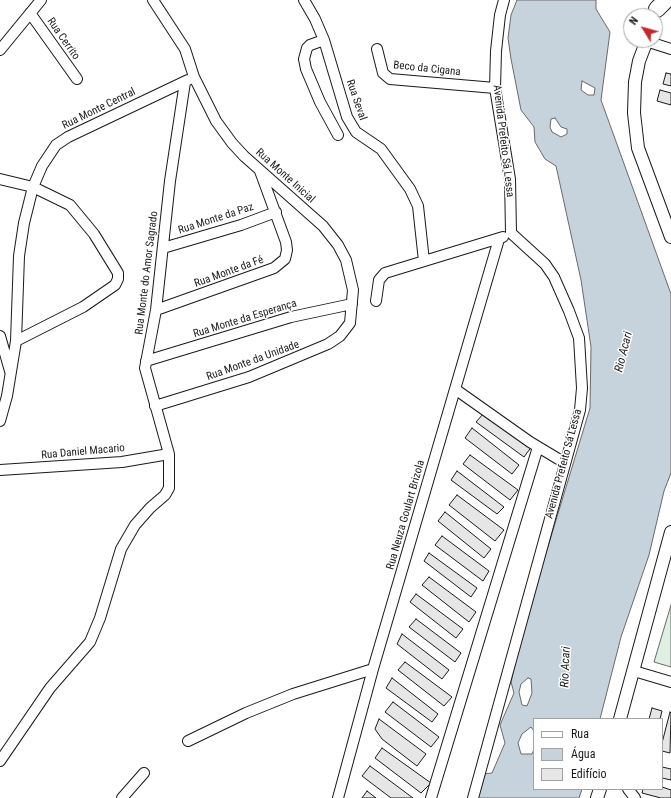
<!DOCTYPE html>
<html>
<head>
<meta charset="utf-8">
<style>
  body { margin:0 }
  #map { position:relative; width:671px; height:798px; overflow:hidden; background:#fff; font-family:"Roboto Condensed",sans-serif }
  canvas { display:block }
  .legend { position:absolute; left:533px; top:718px; width:130px; height:72px; box-sizing:border-box; background:#fff; border:1px solid #a3a3a3; margin:0; padding:5px 7px; list-style:none; font-size:12px; color:#1a1a1a }
  .legend li { display:flex; align-items:center; gap:8px; height:20px }
  .legend b { width:20px; border:1px solid #a3a3a3 }
  .north { position:absolute; left:623px; top:8px; width:40px; height:40px; box-sizing:border-box; background:#fff; border:1px solid #a3a3a3; border-radius:50%; rotate:307deg; font-size:11px; font-weight:700; line-height:16px; text-align:center; color:#1a1a1a }
  .north::after { content:''; display:block; margin:auto; width:14px; height:18px; background:#c62828; clip-path:polygon(50% 0,100% 100%,50% 72%,0 100%) }
</style>
</head>
<body>
<div id="map">
<canvas width="671" height="798"></canvas>
<ul class="legend">
<li><b style="height:5px;background:#fff"></b>Rua</li>
<li><b style="height:11px;background:#c6d2dc"></b>Água</li>
<li><b style="height:11px;background:#e6e6e6"></b>Edifício</li>
</ul>
<div class="north">N</div>
</div>
<script>
const g = document.querySelector('canvas').getContext('2d');
g.lineJoin = 'round';
function paint(path, color) { g.fillStyle = color; g.fill(path, 'evenodd'); }
const toPath = rows => new Path2D(rows.map(r => 'M' + r).join(''));
function strokePath(path, color, width, dash) { g.strokeStyle = color; g.lineWidth = width; g.lineCap = dash ? 'butt' : 'round'; g.setLineDash(dash || []); g.stroke(path); }
function write(font, color, halo, rows, align = 'center') {
  g.font = font + ' "Roboto Condensed",sans-serif'; g.lineWidth = 3; g.setLineDash([]); g.textBaseline = 'middle'; g.strokeStyle = halo; g.fillStyle = color; for (const [text, x, y, turn = 0] of rows) {
    g.save(); g.translate(x, y); g.rotate((+turn || 0) * Math.PI / 180); g.textAlign = isNaN(turn) ? turn : align; if (halo) g.strokeText(text, 0, 0); g.fillText(text, 0, 0); g.restore();
  }
}
const green = toPath([
  [671,605,671,667,654,662,671,605]
]);
const water = toPath([
  [517,0,596,0,596,9,610,32,601,100,671,294,671,473,664,491,649,555,621,637,600,719,534,719,534,731,531,727,522,734,518,743,521,754,532,754,534,749,534,789,582,789,579,798,475,798,482,774,492,773,505,743,500,725,514,693,511,682,523,629,590,408,591,347,581,280,556,166,545,159,535,142,534,127,521,110,511,59,508,38,511,15,517,0],
  [582,81,595,88,594,95,588,95,581,90,582,81],
  [555,118,561,127,567,129,567,134,561,137,552,132,550,127,551,119,555,118],
  [528,678,531,679,532,693,527,706,522,705,519,692,521,684,528,678]
]);
const building = toPath([
  [666,73,671,74,671,86,663,84,666,73],
  [660,90,671,93,671,105,657,101,660,90],
  [484,413,532,446,524,457,476,422,484,413],
  [472,428,519,465,512,474,465,438,472,428],
  [470,455,518,490,510,500,463,464,470,455],
  [457,471,504,507,497,514,451,480,457,471],
  [457,495,504,530,495,541,449,505,457,495],
  [445,512,491,549,484,558,438,521,445,512],
  [442,536,489,571,483,581,435,545,442,536],
  [429,553,477,588,471,597,424,561,429,553],
  [429,577,476,612,469,622,422,585,429,577],
  [416,594,463,629,456,638,410,602,416,594],
  [416,619,461,653,455,662,409,627,416,619],
  [402,634,449,670,442,679,397,644,402,634],
  [405,662,452,697,444,706,398,670,405,662],
  [392,678,438,714,432,722,386,688,392,678],
  [393,702,439,737,431,747,385,712,393,702],
  [652,708,662,711,660,719,649,719,652,708],
  [670,712,671,713,670,753,662,751,662,743,670,712],
  [379,719,426,754,417,766,382,739,375,729,379,719],
  [382,748,431,783,421,793,375,758,382,748],
  [370,766,413,798,391,798,362,776,370,766],
  [662,767,671,769,671,780,662,778,662,767],
  [662,787,671,790,671,798,661,798,642,793,643,789,662,789,662,787],
  [367,791,376,798,362,798,367,791]
]);
const minor = toPath([
  [153,0,185,49,194,77,216,121,232,143,244,156,323,226,338,245,346,260,353,290,350,323,340,336,328,344,249,377,155,406],
  [304,0,315,19,324,40,347,117,356,132,381,149,410,189,418,206,424,261],
  [30,13,77,79],
  [324,40,310,45,307,48,304,59,306,69,320,102,338,135],
  [646,41,671,49],
  [377,49,383,73,390,79,495,88],
  [0,50,41,0],
  [0,179,33,187,70,205,94,234,118,273,118,279,115,285,83,307,16,341],
  [163,248,241,225,276,212],
  [376,301,379,280,385,273,503,237],
  [156,310,274,268,285,259,287,250,286,242,260,171],
  [0,336,10,371],
  [146,361,291,317,352,304],
  [455,389,530,442,565,463],
  [0,421,7,396,16,341,19,256,24,223,33,187,42,166,56,145,68,137,188,80],
  [0,470,122,462,169,454],
  [634,671,671,682],
  [188,741,246,713,293,694,373,669],
  [0,761,50,688,90,642,100,618,121,549,135,525,150,508,165,495,169,488,169,454,145,368,156,310,170,181,185,82],
  [628,789,635,798],
  [122,798,144,773],
  [338,798,373,669,499,239],
  [431,798,538,447],
  [473,798,580,410,582,388,579,338,569,311,554,277,545,264,511,233,510,179,495,88,496,51,500,15,504,0]
]);
const tertiary = toPath([
  [647,40,639,61,635,82,634,113,638,148,671,237],
  [620,719,671,532],
  [597,798,600,789]
]);
const primary = toPath([
  [657,9,666,0]
]);
const streetNames = [
  ["Rua Cerrito",63,39,55],
  ["Beco da Cigana",427,69,6],
  ["Rua Seval",356,100,71],
  ["Rua Monte Central",99,109,-26],
  ["Avenida Prefeito Sá Lessa",503,141,83],
  ["Rua Monte Inicial",285,176,42],
  ["Rua Monte da Paz",216,219,-18],
  ["Rua Monte da Fé",229,272,-20],
  ["Rua Monte do Amor Sagrado",147,273,-83],
  ["Rua Monte da Esperança",245,319,-17],
  ["Rua Monte da Unidade",253,361,-20],
  ["Rua Daniel Macario",83,452,-5],
  ["Avenida Prefeito Sá Lessa",564,464,-75],
  ["Rua Neuza Goulart Brizola",406,515,-74]
];
const waterNames = [
  ["Rio Acari",624,352,-76],
  ["Rio Acari",566,667,-88]
];
paint(green, '#e0efe3');
strokePath(green, '#6a6a6a', 1);
paint(water, '#c6d2dc');
strokePath(water, '#6a6a6a', 1);
paint(building, '#e6e6e6');
strokePath(building, '#1a1a1a', 1);
strokePath(minor, '#1a1a1a', 12);
strokePath(tertiary, '#1a1a1a', 14);
strokePath(primary, '#1a1a1a', 18);
strokePath(minor, '#fff', 10);
strokePath(tertiary, '#fff', 12);
strokePath(primary, '#fff', 16);
write('11px', '#1a1a1a', '#fff', streetNames);
write('italic 12px', '#1a1a1a', '#fff', waterNames);
</script>
</body>
</html>
